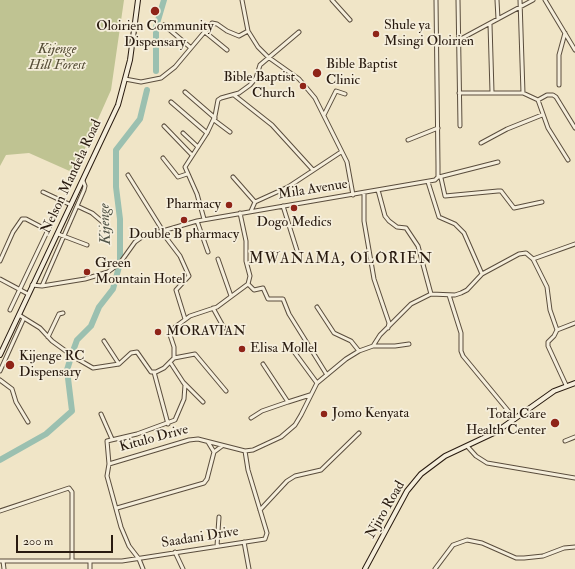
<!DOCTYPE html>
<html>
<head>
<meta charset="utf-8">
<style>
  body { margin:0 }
  #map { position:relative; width:575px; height:569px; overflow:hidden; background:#f0e5c7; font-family:"IM FELL Double Pica",serif }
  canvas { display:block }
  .scale { position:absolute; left:16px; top:535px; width:97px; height:18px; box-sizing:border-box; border:2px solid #281a0f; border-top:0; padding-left:5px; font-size:12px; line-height:14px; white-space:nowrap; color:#281a0f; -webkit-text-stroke:3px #f5eedb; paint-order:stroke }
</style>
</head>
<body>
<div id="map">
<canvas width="575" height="569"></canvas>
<div class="scale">200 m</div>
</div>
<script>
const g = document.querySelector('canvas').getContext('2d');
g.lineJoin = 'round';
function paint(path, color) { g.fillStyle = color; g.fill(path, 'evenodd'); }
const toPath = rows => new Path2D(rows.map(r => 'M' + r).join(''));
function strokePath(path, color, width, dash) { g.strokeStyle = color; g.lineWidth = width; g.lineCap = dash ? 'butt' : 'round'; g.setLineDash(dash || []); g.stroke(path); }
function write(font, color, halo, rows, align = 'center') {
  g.font = font + ' "IM FELL Double Pica",serif'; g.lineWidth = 3.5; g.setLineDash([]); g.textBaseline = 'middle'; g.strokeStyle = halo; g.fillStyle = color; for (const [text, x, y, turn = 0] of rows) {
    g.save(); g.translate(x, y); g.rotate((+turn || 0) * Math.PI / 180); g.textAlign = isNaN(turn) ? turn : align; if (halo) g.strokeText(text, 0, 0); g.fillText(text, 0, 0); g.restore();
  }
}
const green = toPath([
  [0,0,124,0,111,90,74,173,29,153,6,155,0,166]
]);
const river = toPath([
  [156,71,156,27,164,0],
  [73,351,77,340,91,326,99,307,113,289,120,263,120,219,116,187,116,150,140,119,147,90],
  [0,460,46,434,72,411,67,370,71,357]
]);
const street = toPath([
  [242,0,248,31,258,47,268,57,299,79,315,98,347,162,353,195],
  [332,0,350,20],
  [458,0,460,126],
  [497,0,498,19],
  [520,0,523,93],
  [545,0,575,50],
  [490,24,492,92],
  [164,25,191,48],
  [205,32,227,50],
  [457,41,533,0],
  [125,79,141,82,161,78,175,67,212,23,217,24,227,31,239,36,248,31],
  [559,85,559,55,565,33],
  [185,92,215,118],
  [459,93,523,93,538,100,547,95,553,95,556,97,575,128],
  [234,95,272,125,313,170],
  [538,100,548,128,568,160],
  [171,102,207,133],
  [324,115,336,91,345,94],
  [214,120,230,132],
  [164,126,192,155],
  [183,133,198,147],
  [408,140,438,128],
  [481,143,507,129,542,115],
  [163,158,178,177,187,174],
  [128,175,163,231],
  [233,177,255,202],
  [439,177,498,162],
  [441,178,445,196,498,191,501,191,514,208,542,202],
  [428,182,439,217,455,224,464,233,482,274],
  [378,190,385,216,389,221,397,227,406,228,418,246,431,294],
  [43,192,71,205],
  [364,193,364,221,374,279,389,323,388,328],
  [77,206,92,213,105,224],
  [283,206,299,257],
  [251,211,255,202,288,187,341,152],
  [204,219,197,194,185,167,207,133,215,116,218,100,221,98,239,93,250,85,256,78,260,65,299,32],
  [197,221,208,252],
  [161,231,180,256,189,276,176,290,185,319],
  [58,234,87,245],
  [218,259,231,296],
  [533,259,575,244],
  [0,261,13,232,22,219,26,219,47,230],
  [0,279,28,294],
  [248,284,254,290,263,288,268,299,283,299,289,314,327,375],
  [32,285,42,286,85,279,108,272,120,263,135,242,142,237,197,221,435,180,438,177,438,166,436,0],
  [42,286,84,190,85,186,83,181],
  [449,295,461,333,461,351,463,356,515,419],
  [317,307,334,333,351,341,359,351],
  [213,308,224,328],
  [10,310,56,213],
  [19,315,40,328,52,341,74,357,93,368,119,364,131,353,137,352,151,372,156,372,164,368,174,358,174,347,170,335,175,327,190,316,217,307,248,284,250,276,246,261,246,241,240,213],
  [557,330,575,323],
  [48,337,59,314,63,313],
  [104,341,119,364],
  [373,346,395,346,409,344],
  [292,349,317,383],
  [174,358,195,354,226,391],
  [263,364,288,402,310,395],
  [0,371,24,318],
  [154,372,168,424],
  [0,380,12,389,16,402,28,422],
  [183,382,203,402],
  [101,414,112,439],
  [251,418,262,411,288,402],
  [565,441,575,437],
  [467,446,476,456,487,463,575,478],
  [214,452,222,446],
  [109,464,107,441,137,434,175,420,184,399,185,385,170,362],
  [117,508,204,483,207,479,214,452,208,442],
  [260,510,287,481,295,476,321,470,359,433],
  [0,511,69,488,72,492,72,560],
  [244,542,249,569],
  [217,546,219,517],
  [175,552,183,569],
  [0,561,122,561,265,539,267,533,248,470,245,451],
  [3,561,4,569],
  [90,561,90,569],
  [143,569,139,559,129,546,121,527,107,476,109,464,189,440,198,439,245,451,253,450,281,437,295,425,301,415,317,383,346,359,359,351,373,346,380,335,411,304,431,294,455,295,461,293,467,290,482,274,519,254,526,253,533,259,547,287,550,310,557,330,554,336,548,342,548,346,566,385],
  [435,569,453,545,467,540,482,543,516,558,524,558,543,556,564,548,575,547]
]);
const secondary = toPath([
  [0,355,118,105,130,60,138,0],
  [365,569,407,491,421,474,445,456,496,432,554,391,575,383]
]);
const markers = [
  [155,11,5,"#8f2418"],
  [376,34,4,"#8f2418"],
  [317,73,5,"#8f2418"],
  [303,86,4,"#8f2418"],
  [229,205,4,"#8f2418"],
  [294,208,4,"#8f2418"],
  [184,220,4,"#8f2418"],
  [87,272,4,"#8f2418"],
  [158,332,4,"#8f2418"],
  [242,349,4,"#8f2418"],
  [10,365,5,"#8f2418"],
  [324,414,4,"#8f2418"],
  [555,423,5,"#8f2418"]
];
const poiNames = [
  ["Shule ya",384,26],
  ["Msingi Oloirien",384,42],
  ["Oloirien Community",155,27,"center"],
  ["Dispensary",155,43,"center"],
  ["Bible Baptist",326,65],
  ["Clinic",326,81],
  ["Bible Baptist",295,78,"right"],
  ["Church",295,94,"right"],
  ["Pharmacy",221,205,"right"],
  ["Dogo Medics",294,223,"center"],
  ["Double B pharmacy",184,235,"center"],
  ["Green",95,264],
  ["Mountain Hotel",95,280],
  ["MORAVIAN",166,332],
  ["Elisa Mollel",250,349],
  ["Kijenge RC",19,357],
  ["Dispensary",19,373],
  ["Jomo Kenyata",332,414],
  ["Total Care",546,415,"right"],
  ["Health Center",546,431,"right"]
];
const parkNames = [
  ["Kijenge",57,50],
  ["Hill Forest",57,66]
];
const streetNames = [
  ["Nelson Mandela Road",72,177,-65],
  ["Mila Avenue",313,190,-9],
  ["Kitulo Drive",154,439,-15],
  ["Njiro Road",386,510,-60],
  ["Saadani Drive",200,538,-9]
];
const waterNames = [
  ["Kijenge",106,224,-92]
];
const neighbourhoodNames = [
  ["MWANAMA, OLORIEN",341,260]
];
paint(green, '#bfc392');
strokePath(river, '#9bc0b0', 6);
strokePath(street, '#5a4d3d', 5);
strokePath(secondary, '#281a0f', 6);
strokePath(street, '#f5eedb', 3);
strokePath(secondary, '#f5eedb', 4);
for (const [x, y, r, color] of markers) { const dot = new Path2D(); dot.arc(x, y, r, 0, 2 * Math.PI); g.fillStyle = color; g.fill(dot); strokePath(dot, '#f5eedb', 1.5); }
write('14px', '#281a0f', '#f5eedb', poiNames, 'left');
write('italic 14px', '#554d36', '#f5eedb', parkNames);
write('14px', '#281a0f', '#f5eedb', streetNames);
write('italic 15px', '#505447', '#f5eedb', waterNames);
g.letterSpacing = '1px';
write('15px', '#281a0f', '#f5eedb', neighbourhoodNames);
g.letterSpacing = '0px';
</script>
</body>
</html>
